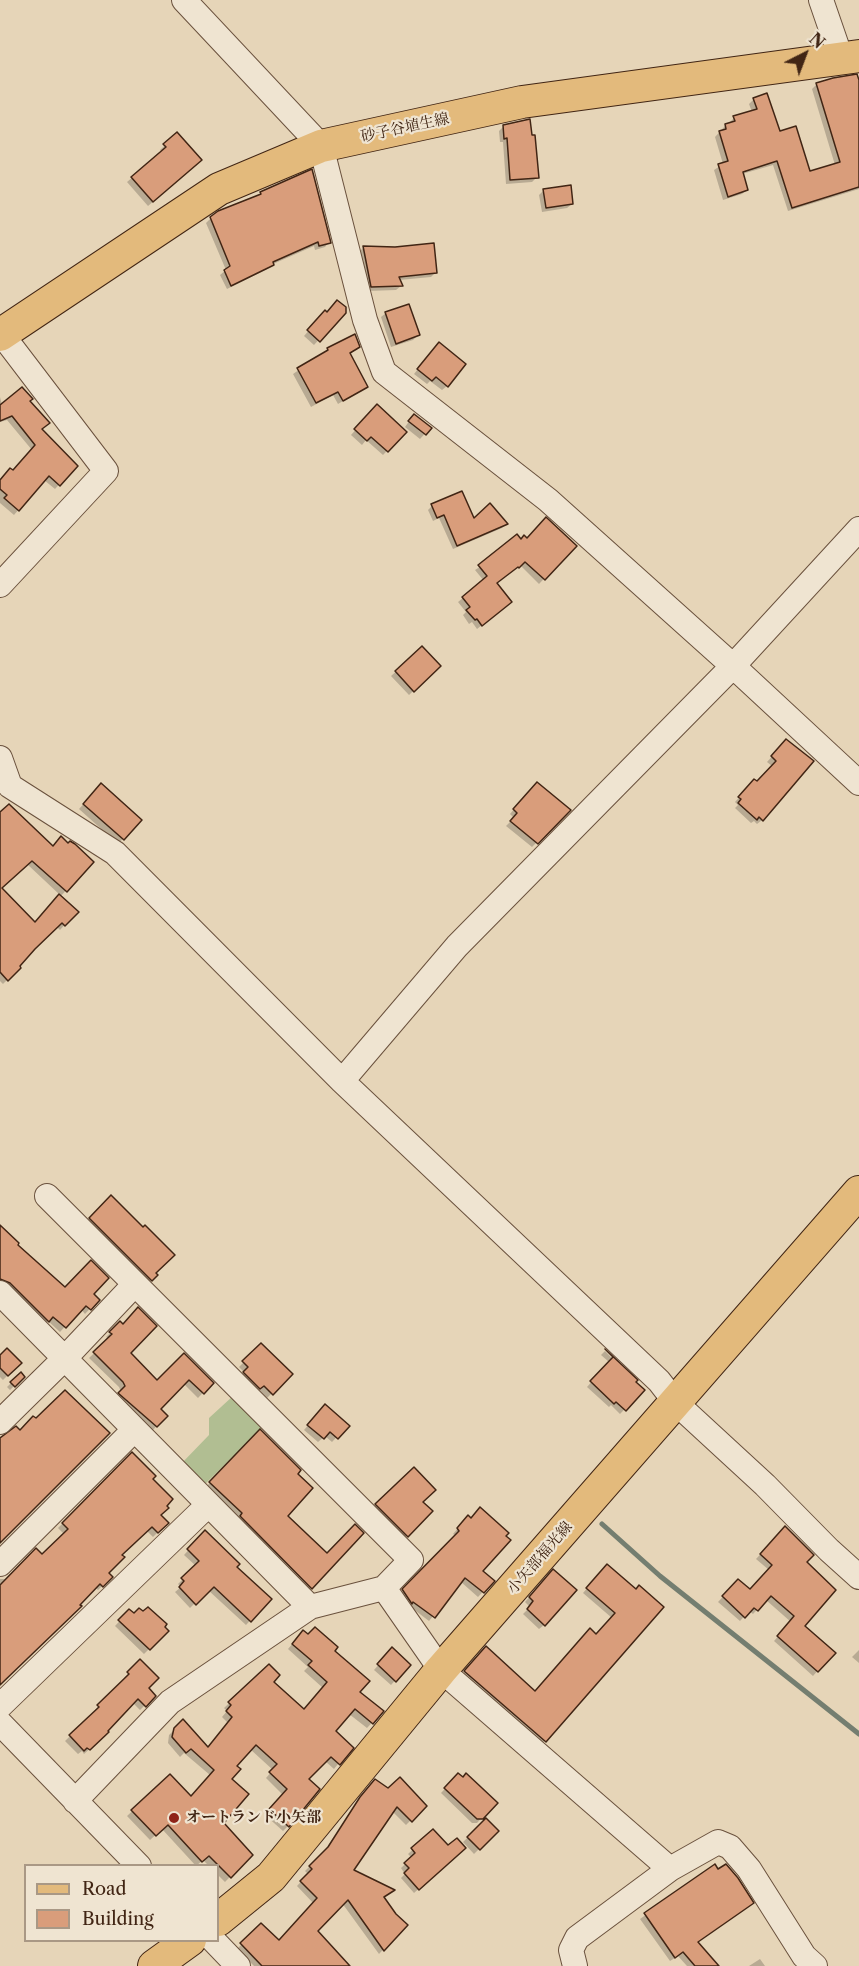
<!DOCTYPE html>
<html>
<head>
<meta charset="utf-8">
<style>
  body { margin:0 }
  #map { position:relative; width:859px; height:1966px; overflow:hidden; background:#e6d5b8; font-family:"Libre Caslon Text",serif }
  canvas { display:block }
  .legend { position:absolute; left:24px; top:1864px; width:195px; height:78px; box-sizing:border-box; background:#efe4d1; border:2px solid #a99885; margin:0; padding:8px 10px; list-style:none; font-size:18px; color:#412514 }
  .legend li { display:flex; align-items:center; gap:12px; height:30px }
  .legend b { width:30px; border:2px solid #a99885 }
  .north { position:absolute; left:775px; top:24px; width:60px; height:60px; -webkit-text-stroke:4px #efe4d1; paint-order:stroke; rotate:42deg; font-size:16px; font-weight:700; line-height:24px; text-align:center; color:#412514 }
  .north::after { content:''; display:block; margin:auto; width:21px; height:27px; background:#412514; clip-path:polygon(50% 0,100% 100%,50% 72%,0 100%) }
</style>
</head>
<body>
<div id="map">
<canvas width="859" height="1966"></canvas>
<ul class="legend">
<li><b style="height:8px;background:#e3ba7c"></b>Road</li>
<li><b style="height:16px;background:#d99d7b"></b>Building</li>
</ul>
<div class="north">N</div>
</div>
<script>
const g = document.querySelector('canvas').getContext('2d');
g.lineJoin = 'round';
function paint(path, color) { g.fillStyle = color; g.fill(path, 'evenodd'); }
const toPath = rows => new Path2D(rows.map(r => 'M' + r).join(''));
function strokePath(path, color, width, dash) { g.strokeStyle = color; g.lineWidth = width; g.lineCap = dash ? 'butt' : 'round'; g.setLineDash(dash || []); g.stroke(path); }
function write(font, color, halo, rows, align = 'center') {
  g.font = font + ' "Libre Caslon Text","Noto Serif JP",serif'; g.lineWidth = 4.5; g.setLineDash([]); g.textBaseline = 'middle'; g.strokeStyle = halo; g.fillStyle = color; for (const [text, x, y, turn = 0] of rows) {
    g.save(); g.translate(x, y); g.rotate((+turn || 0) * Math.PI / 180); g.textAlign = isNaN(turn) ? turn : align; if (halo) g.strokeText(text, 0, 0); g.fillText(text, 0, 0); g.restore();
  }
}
const green = toPath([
  [233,1396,263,1427,201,1488,180,1465,209,1435,209,1418]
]);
const shadow = toPath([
  [817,84,859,85,859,189,788,211,773,165,742,174,747,190,742,194,723,200,714,170,723,164,715,137,725,126,730,124,730,122,734,118,752,112,749,104,754,99,809,173,835,165,812,89],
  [504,126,537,177,532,182,506,184,503,142,500,142,499,131],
  [177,134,196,165,148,206,127,182,162,152,160,150],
  [311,171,329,242,325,247,315,250,314,246,273,264,267,269,227,289,220,275,226,270,206,223,211,218,256,197,261,193],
  [544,190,572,204,567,208,542,212,539,195],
  [363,248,395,248,435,273,431,277,399,280,401,286,396,290,367,291,359,252],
  [325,312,344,312,314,345,304,336],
  [386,313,418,335,413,340,391,347,381,317],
  [358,347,349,354,366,387,338,404,333,395,311,407,293,374,328,350],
  [434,349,447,386,442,390,430,381,427,384,414,374],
  [0,397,2,405,28,401,41,430,76,466,55,489,44,480,14,515,0,503,0,481,13,472,32,450,7,420,0,422],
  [377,406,405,432,383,455,366,440,362,445,351,435],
  [410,420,430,428,420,439,405,427],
  [432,506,474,520,506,524,502,528,453,549,439,518,433,521,428,510],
  [527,540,575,546,539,584,520,565,496,584,506,606,477,629,472,622,469,624,463,615,466,612,458,602,484,581,475,570,521,541],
  [422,648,439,666,409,695,391,676],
  [786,741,762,820,757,824,754,821,751,823,735,808,738,805,735,802,754,781,757,783,772,766,767,762],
  [101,785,140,820,118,844,79,809],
  [532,788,569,810,532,847,506,826,514,818,510,814],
  [0,814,52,847,92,862,60,897,76,912,60,930,56,926,17,966,19,968,3,984,0,981],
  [27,864,60,895,35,924,0,888],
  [111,1197,156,1275,147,1284,85,1223],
  [0,1237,16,1245,65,1289,92,1294,98,1300,85,1314,81,1309,60,1332,48,1321,43,1325,0,1284],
  [120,1323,129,1353,157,1382,184,1355,212,1383,198,1398,184,1384,159,1409,166,1416,152,1431,115,1398,121,1392,119,1387,89,1358,109,1339,106,1337],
  [261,1345,291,1374,267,1398,258,1389,255,1393,239,1377,244,1372,239,1367],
  [605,1351,643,1390,620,1414,611,1405,609,1407,587,1387,609,1362,601,1355],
  [0,1357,20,1363,3,1380,0,1377],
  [20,1374,23,1377,10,1390,7,1387],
  [325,1406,347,1426,332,1442,325,1436,318,1442,304,1430],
  [260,1431,296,1474,286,1516,327,1555,362,1533,307,1592,206,1487],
  [132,1454,151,1479,159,1515,167,1523,153,1537,146,1530,120,1555,107,1573,111,1577,98,1590,95,1587,0,1683,0,1579,5,1579,36,1550,42,1557,64,1534,58,1528],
  [414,1469,421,1502,430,1511,402,1540,371,1509],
  [464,1521,481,1571,493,1581,478,1597,461,1582,429,1621,408,1605,399,1595,456,1536,453,1534],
  [785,1528,803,1626,833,1653,813,1676,774,1641,791,1622,766,1600,753,1614,749,1611,740,1621,718,1602,738,1581,749,1591,769,1570,756,1559],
  [205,1532,235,1567,270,1599,246,1625,208,1590,190,1608,175,1592,181,1587,178,1584,196,1566,184,1555],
  [603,1570,662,1607,540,1746,461,1676,482,1652,531,1697,596,1636,612,1618,583,1593],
  [549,1575,544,1625,539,1629,523,1614,530,1607,525,1602],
  [129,1611,167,1631,144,1654,115,1626],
  [298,1637,333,1651,358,1693,382,1712,367,1728,349,1714,333,1732,351,1748,334,1769,325,1761,307,1779,288,1826,283,1831,265,1815,283,1795,266,1778,273,1770,250,1749,235,1766,230,1780,222,1823,251,1855,225,1882,218,1875,218,1866,209,1866,203,1860,196,1866,162,1829,150,1840,127,1816,170,1776,190,1798,210,1775,184,1753,180,1757,168,1743,169,1735,183,1721,207,1748,228,1723,222,1717,227,1711,224,1708,269,1666,272,1682,304,1710,323,1688,304,1671,308,1667,288,1649],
  [859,1650,859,1663,852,1657],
  [388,1654,409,1665,391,1685,374,1670],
  [140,1661,147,1688,154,1696,140,1710,133,1703,103,1737,84,1754,82,1751,78,1754,65,1741,95,1712,94,1711,125,1679,124,1678],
  [458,1775,495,1803,477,1823,472,1823,441,1793],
  [371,1785,388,1790,425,1806,406,1825,392,1811,352,1870,383,1897,395,1915,406,1925,379,1954,342,1903,316,1931,346,1966,254,1966,237,1949,261,1925,279,1942,314,1904,297,1886,308,1874,305,1871,323,1853,356,1804],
  [486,1820,497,1831,474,1854,463,1842],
  [433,1831,448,1847,459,1852,414,1893,401,1878,405,1874,401,1868,412,1858,408,1854],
  [714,1866,697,1942,717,1966,687,1966,678,1956,670,1961,640,1919],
  [760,1959,765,1966,749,1966]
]);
const stream = toPath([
  [602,1524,660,1576,859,1734]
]);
const building = toPath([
  [857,74,859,80,859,187,792,208,777,161,743,172,748,190,728,197,718,164,728,161,719,131,726,129,725,124,735,121,733,116,757,109,753,98,767,93,780,131,796,126,810,171,840,162,816,83,833,78,857,74],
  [530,119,532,135,535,135,539,178,510,180,507,138,504,139,503,125,530,119],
  [177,132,202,160,153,202,131,177,166,147,163,144,177,132],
  [312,169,331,243,319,246,318,242,273,262,274,265,231,286,224,270,230,266,210,217,218,211,261,194,260,192,312,169],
  [571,185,573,204,546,208,543,189,571,185],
  [434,243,437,273,399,277,403,286,371,287,363,246,395,247,434,243],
  [337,300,346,307,346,313,320,342,307,330,325,310,327,312,337,300],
  [409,304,420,335,396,344,385,312,409,304],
  [355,334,360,347,350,353,368,387,343,401,338,392,316,403,297,368,328,350,327,348,355,334],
  [439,342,466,364,448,387,436,377,432,381,417,369,439,342],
  [22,387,33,399,30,401,50,423,42,429,78,466,60,486,49,476,19,511,4,498,7,495,0,489,0,480,10,468,13,470,35,445,12,416,0,421,0,405,22,387],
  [377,404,407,432,388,452,371,437,367,441,354,429,377,404],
  [414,414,432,428,426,435,408,421,414,414],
  [462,491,474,518,490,503,508,524,457,546,444,515,437,518,431,504,462,491],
  [546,517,577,546,545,580,525,562,519,568,518,567,497,583,512,602,482,626,477,619,475,620,466,610,470,607,462,597,487,576,478,565,517,534,521,539,524,535,527,538,546,517],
  [422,646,441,666,414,692,395,671,422,646],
  [786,739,814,761,763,821,759,817,757,820,738,803,741,799,738,797,754,779,757,781,776,761,771,756,786,739],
  [537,782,571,810,538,844,510,821,517,813,513,809,537,782],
  [101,783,142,820,124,840,83,804,101,783],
  [9,804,53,846,61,836,68,843,70,841,75,844,94,862,67,892,32,861,2,888,35,922,59,894,79,912,65,926,62,923,35,949,20,966,21,968,8,981,0,972,0,812,9,804],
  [111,1195,143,1227,145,1225,175,1255,156,1273,158,1275,152,1281,89,1218,111,1195],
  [0,1225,19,1243,18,1245,65,1287,91,1260,109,1278,94,1294,100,1300,91,1310,86,1306,66,1328,53,1317,49,1322,10,1283,0,1279,0,1225],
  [138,1307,157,1326,131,1353,157,1380,184,1353,214,1383,204,1394,189,1380,161,1409,168,1416,157,1427,118,1393,125,1386,123,1382,93,1352,112,1334,109,1332,120,1321,123,1324,138,1307],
  [261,1343,293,1374,273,1395,264,1386,260,1389,243,1372,248,1367,242,1361,261,1343],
  [7,1348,22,1363,8,1376,0,1368,0,1355,7,1348],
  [605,1349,638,1380,636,1382,645,1390,626,1411,616,1402,614,1404,590,1381,613,1357,605,1349],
  [21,1372,25,1377,15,1387,10,1382,21,1372],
  [65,1390,110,1433,0,1543,0,1438,16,1426,20,1430,33,1416,36,1418,65,1390],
  [325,1404,350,1426,338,1439,330,1432,324,1439,307,1425,325,1404],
  [260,1429,301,1470,298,1474,313,1488,288,1516,327,1553,355,1524,364,1533,312,1589,240,1516,242,1513,209,1482,260,1429],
  [132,1452,156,1476,153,1479,173,1499,167,1506,169,1508,161,1515,169,1523,158,1533,152,1527,122,1555,125,1557,109,1573,113,1577,103,1587,100,1584,80,1605,82,1606,0,1685,0,1585,36,1548,42,1554,68,1529,62,1523,132,1452],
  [414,1467,436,1490,423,1502,433,1511,408,1537,375,1504,414,1467],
  [480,1507,509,1533,506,1536,511,1540,483,1571,495,1581,484,1593,465,1578,435,1618,413,1602,412,1604,402,1589,459,1531,457,1528,468,1515,471,1518,480,1507],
  [785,1526,814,1555,807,1562,836,1590,805,1626,836,1653,818,1672,777,1636,794,1616,771,1596,758,1611,754,1608,745,1618,722,1596,738,1579,750,1589,772,1565,760,1554,785,1526],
  [205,1530,240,1564,237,1567,272,1599,251,1622,214,1587,196,1605,179,1587,184,1581,181,1578,199,1561,187,1549,205,1530],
  [607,1564,636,1589,639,1585,664,1607,546,1742,464,1671,486,1646,535,1691,590,1628,596,1634,615,1613,586,1588,607,1564],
  [553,1569,577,1590,545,1626,527,1609,533,1601,529,1597,553,1569],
  [148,1607,167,1624,165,1627,169,1631,150,1650,118,1620,129,1609,134,1613,139,1608,143,1611,148,1607],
  [315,1627,338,1647,335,1651,370,1681,360,1692,384,1711,373,1724,355,1709,336,1731,354,1748,340,1765,331,1757,309,1779,320,1789,289,1827,269,1809,287,1789,269,1772,277,1764,256,1745,237,1766,241,1769,232,1779,249,1794,224,1823,253,1855,231,1878,209,1856,202,1862,168,1825,156,1836,131,1810,170,1774,191,1796,214,1770,191,1749,186,1753,172,1737,174,1728,183,1719,208,1747,232,1717,226,1711,231,1705,228,1702,269,1664,280,1675,274,1682,304,1709,327,1682,308,1665,312,1661,292,1644,303,1630,308,1634,315,1627],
  [392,1647,411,1665,396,1682,377,1664,392,1647],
  [140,1659,159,1678,149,1688,156,1696,146,1707,138,1699,108,1731,109,1732,90,1750,87,1748,84,1751,69,1735,99,1707,97,1705,129,1674,127,1672,140,1659],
  [458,1773,463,1777,466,1773,498,1803,483,1819,477,1819,444,1788,458,1773],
  [400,1777,427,1806,412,1822,397,1807,354,1870,395,1890,384,1897,396,1914,408,1925,384,1951,348,1900,318,1931,350,1966,262,1966,240,1943,261,1923,279,1940,317,1898,300,1881,312,1869,309,1866,328,1847,360,1797,375,1779,388,1788,400,1777],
  [486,1818,499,1831,480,1850,467,1837,486,1818],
  [433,1829,448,1845,457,1838,466,1848,419,1890,404,1873,409,1868,404,1863,415,1853,411,1848,433,1829],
  [715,1864,718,1869,726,1864,738,1878,754,1903,698,1942,719,1966,695,1966,683,1952,675,1958,644,1913,715,1864]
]);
const minor = toPath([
  [184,0,321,146,365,320,384,372,548,500,733,666,859,783],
  [821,0,841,58],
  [0,332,106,471,0,585],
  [0,758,10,786,115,853,342,1081,659,1381,676,1403,765,1485,829,1550,859,1577],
  [342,1081,457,946,733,666,859,529],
  [47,1196,135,1284],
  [0,1293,310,1607],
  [0,1422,65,1358,135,1284,411,1560,384,1588,310,1607,170,1702,75,1801],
  [0,1564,134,1430],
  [384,1588,441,1670,670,1869,577,1938,571,1950,575,1966],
  [0,1706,208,1505],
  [0,1723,139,1866],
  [670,1869,718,1842,730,1847,749,1869,804,1956,815,1966],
  [213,1940,238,1966]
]);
const major = toPath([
  [0,335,219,189,321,146,522,102,859,56],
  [218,1920,271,1877,441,1670,859,1192],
  [154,1966,190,1940]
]);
const markers = [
  [174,1818,6,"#8f2418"]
];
const streetNames = [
  ["砂子谷埴生線",405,128,-12],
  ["小矢部福光線",540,1558,-49]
];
const poiNames = [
  ["オートランド小矢部",186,1818]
];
paint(green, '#b1be92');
paint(shadow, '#0003');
strokePath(stream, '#747e70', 5);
paint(building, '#d99d7b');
strokePath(building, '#412514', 1.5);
strokePath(minor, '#6a513d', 26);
strokePath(major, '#412514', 34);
strokePath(minor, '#efe4d1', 24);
strokePath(major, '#e3ba7c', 32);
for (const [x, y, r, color] of markers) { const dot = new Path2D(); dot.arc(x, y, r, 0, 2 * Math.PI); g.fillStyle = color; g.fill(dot); strokePath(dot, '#efe4d1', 2); }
write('15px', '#412514', '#efe4d1', streetNames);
write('bold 15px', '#412514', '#efe4d1', poiNames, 'left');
</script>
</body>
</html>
